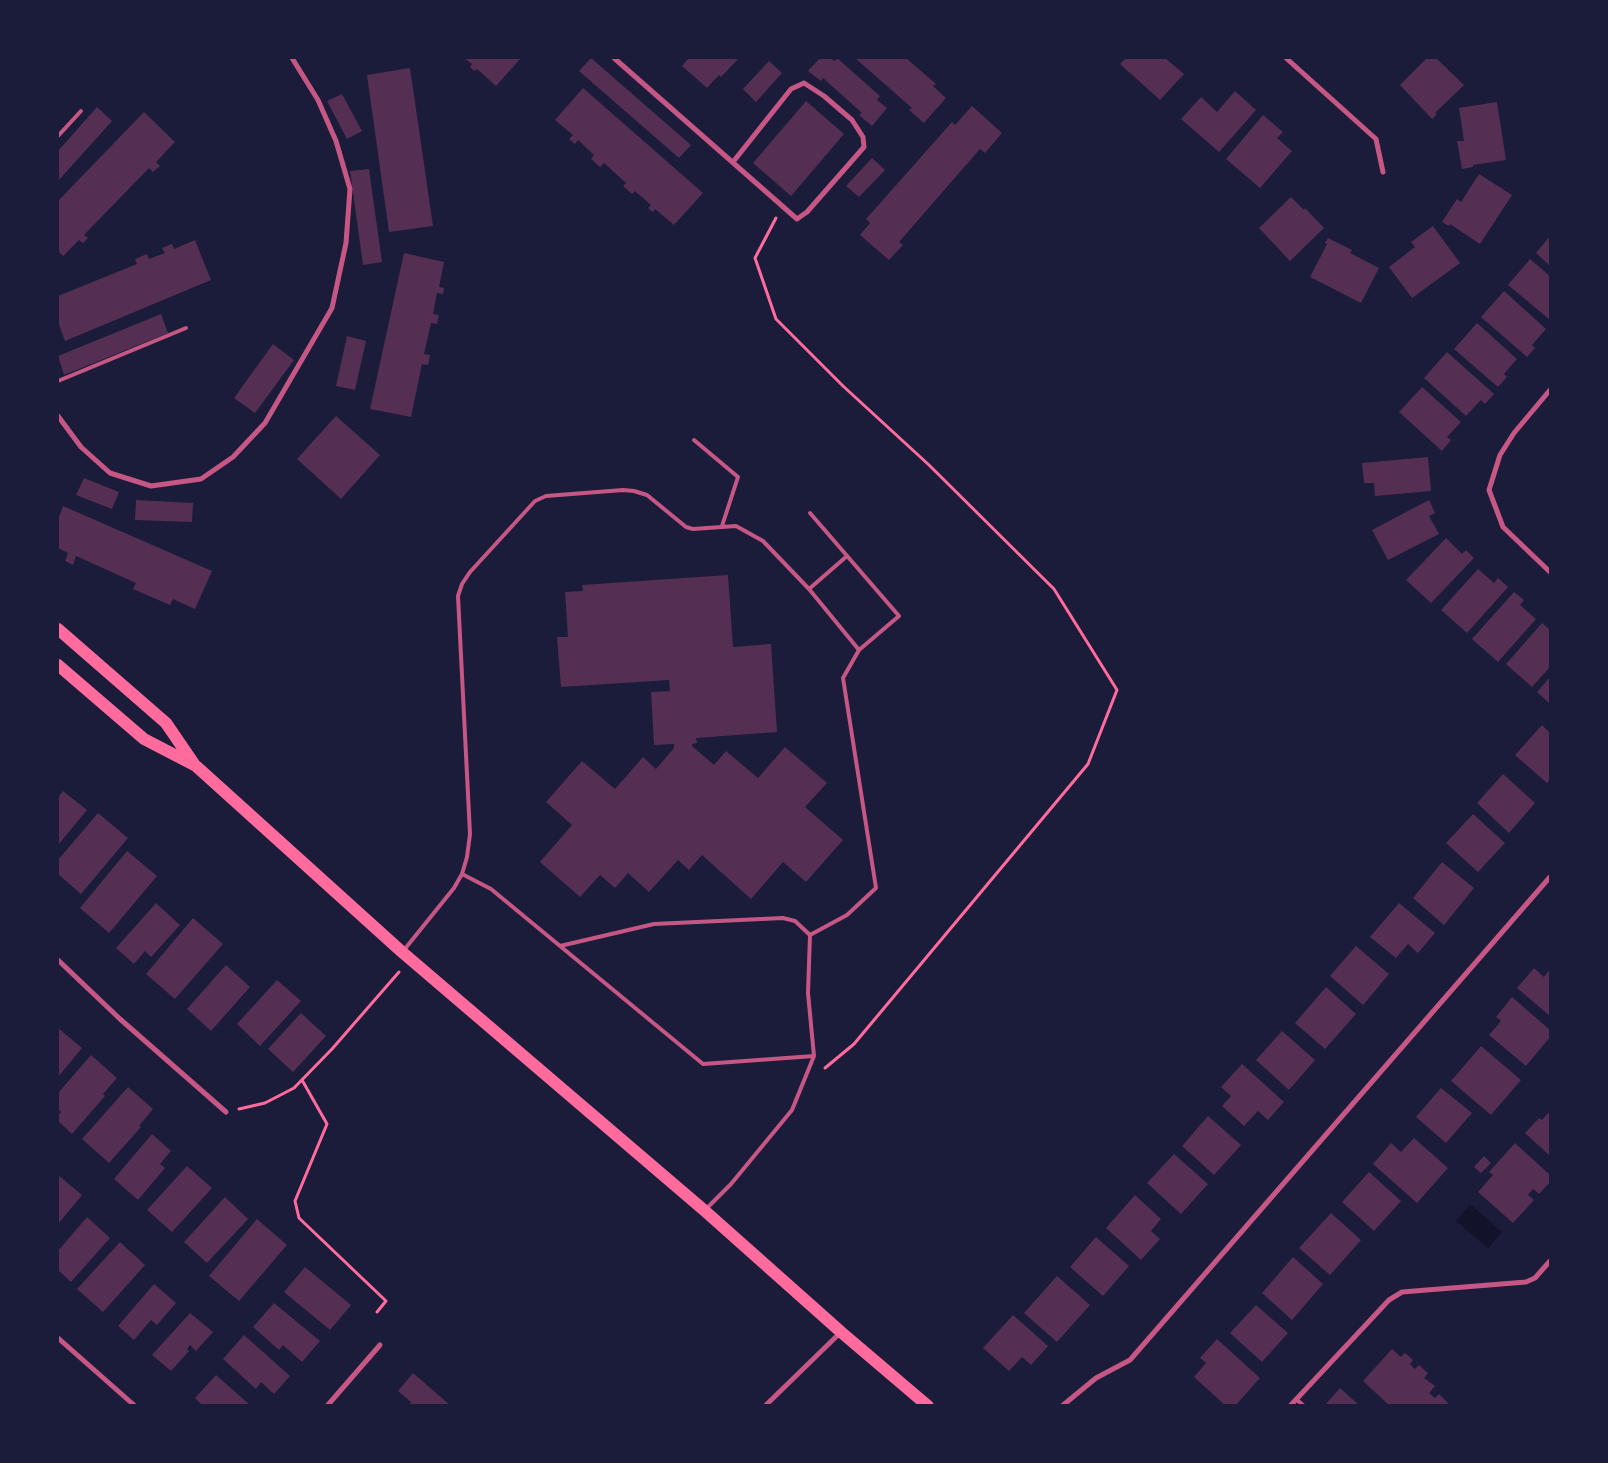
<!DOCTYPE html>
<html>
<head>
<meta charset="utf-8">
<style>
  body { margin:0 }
  #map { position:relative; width:1608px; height:1463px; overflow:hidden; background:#1b1b3a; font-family:Overpass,sans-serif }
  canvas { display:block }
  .frame { position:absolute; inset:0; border:59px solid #1b1b3a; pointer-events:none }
</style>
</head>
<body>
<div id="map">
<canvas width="1608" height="1463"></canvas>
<div class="frame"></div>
</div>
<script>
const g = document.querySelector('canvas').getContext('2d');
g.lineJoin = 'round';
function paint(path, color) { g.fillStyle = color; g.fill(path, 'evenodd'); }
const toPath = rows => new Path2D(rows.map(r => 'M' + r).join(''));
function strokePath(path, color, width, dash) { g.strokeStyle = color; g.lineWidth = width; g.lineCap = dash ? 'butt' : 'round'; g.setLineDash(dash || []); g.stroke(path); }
const water = toPath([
  [1470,1204,1502,1232,1488,1248,1456,1221]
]);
const building = toPath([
  [464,58,521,58,496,86,477,69,474,71,470,67,472,64],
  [591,58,691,145,679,158,579,71],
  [689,58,739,58,721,77,719,75,707,88,682,66],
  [820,58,830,58,835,61,837,58,880,96,877,100,887,108,872,126,859,115,862,113,823,78,821,81,808,71],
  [855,58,906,58,936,84,933,86,946,98,924,123,909,110,912,108],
  [1126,58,1165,58,1184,74,1160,100,1120,64],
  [1427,58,1436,58,1464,85,1435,113,1437,114,1432,119,1400,85],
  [769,61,782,73,756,102,743,89],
  [410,68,433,226,389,232,367,75],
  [583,88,703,193,674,225,655,209,653,212,648,208,651,205,635,191,632,194,623,186,626,183,604,163,600,167,591,159,594,155,578,140,575,144,569,139,573,135,555,120],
  [1235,91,1256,110,1219,152,1181,119,1201,97,1217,112],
  [342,94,362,131,347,139,327,101],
  [806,101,844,134,791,196,753,163],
  [1497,102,1506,160,1473,165,1473,167,1462,169,1457,141,1464,141,1459,108],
  [972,106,1002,133,985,153,980,149,899,242,903,245,889,260,860,235,870,223,866,219,952,122,955,125],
  [97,107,112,121,58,181,58,151],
  [144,112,175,142,156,162,160,166,153,172,149,168,84,235,88,238,83,243,79,240,63,256,58,251,58,201],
  [1263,115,1283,132,1277,138,1292,151,1260,188,1226,159],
  [872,158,885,170,859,197,846,186],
  [369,169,382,262,363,265,350,171],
  [1479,174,1512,195,1480,244,1450,224,1449,226,1442,222,1457,199,1461,202],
  [1291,197,1304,210,1305,208,1324,228,1290,261,1259,228],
  [1433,226,1460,263,1412,298,1389,267,1415,247,1411,242],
  [1550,236,1550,266,1536,253],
  [1328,238,1352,250,1350,253,1379,268,1361,303,1310,277,1327,244,1325,243],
  [195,240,211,280,65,341,58,322,58,296,137,264,135,259,147,254,149,259,165,253,162,248,172,244,174,249],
  [404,253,444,262,439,287,444,288,443,294,437,293,433,314,439,315,437,324,431,323,424,354,430,355,428,365,422,364,411,417,370,409],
  [1530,259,1550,276,1550,316,1549,319,1508,285],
  [1504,291,1546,329,1532,345,1535,348,1527,357,1481,317],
  [161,314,168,333,64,375,58,356],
  [1477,323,1517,359,1504,374,1507,377,1498,387,1454,349],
  [347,336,366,341,355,390,336,386],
  [273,344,294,360,255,413,234,398],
  [1447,352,1494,394,1485,404,1481,400,1466,416,1424,378],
  [1422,387,1461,422,1447,437,1451,440,1442,451,1399,412],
  [336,416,380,455,341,499,297,459],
  [1428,457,1431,491,1375,496,1374,483,1364,483,1362,463],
  [84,478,119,492,112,509,76,495],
  [136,500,193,503,192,522,135,520],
  [1429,500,1435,513,1429,516,1439,534,1388,560,1372,530],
  [63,506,212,571,195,609,173,599,170,605,133,589,136,583,76,556,73,565,65,561,68,553,58,548,58,520],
  [1446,538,1462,554,1466,550,1474,558,1431,603,1406,580],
  [1478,569,1494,583,1498,578,1508,587,1467,633,1441,610],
  [728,575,733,647,771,644,777,732,696,738,697,743,692,744,692,746,714,765,726,751,758,778,785,747,827,783,805,807,843,840,806,882,783,862,751,899,702,855,689,870,678,860,649,892,628,873,615,888,600,875,580,897,540,862,572,825,546,802,582,761,615,789,643,757,656,769,674,748,674,744,654,745,651,692,670,691,669,680,561,687,557,637,568,637,565,592,583,591,582,585],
  [1514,592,1524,600,1520,605,1536,619,1498,662,1472,639],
  [1542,623,1550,630,1550,667,1532,687,1506,664],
  [1550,677,1550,704,1537,692],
  [1542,725,1550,733,1550,779,1547,783,1515,755],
  [1503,774,1535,803,1509,833,1477,803],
  [63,791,87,810,58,845,58,797],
  [98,813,128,838,81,894,58,874,58,860],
  [1473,814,1505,843,1478,872,1446,843],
  [127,851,157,876,109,933,80,908],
  [1442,862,1474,888,1444,925,1413,898],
  [156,903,180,925,151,957,145,951,134,964,116,948],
  [1399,903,1435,933,1418,953,1408,944,1396,958,1370,937],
  [193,918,223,944,175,999,146,974],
  [1356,946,1389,974,1363,1005,1330,976],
  [226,965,250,987,211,1031,187,1009],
  [1534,968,1544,977,1550,969,1550,1016,1517,988],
  [277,980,301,1001,260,1046,237,1024],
  [1326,987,1356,1014,1325,1049,1295,1023],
  [1512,997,1550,1030,1550,1037,1526,1066,1489,1035,1501,1021,1496,1017],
  [301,1013,326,1036,293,1072,268,1049],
  [58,1028,82,1048,58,1077],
  [1282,1031,1315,1060,1289,1090,1256,1060],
  [1481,1046,1521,1080,1491,1115,1451,1081],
  [91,1055,117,1078,103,1094,105,1096,72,1134,58,1121,58,1116,61,1112,58,1109,58,1093],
  [1242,1064,1284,1102,1268,1120,1258,1111,1244,1126,1222,1106,1231,1096,1221,1087],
  [128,1087,153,1109,139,1126,141,1127,109,1163,82,1139],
  [1441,1088,1472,1113,1446,1143,1416,1117],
  [1550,1111,1550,1156,1525,1133,1539,1118,1542,1120],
  [1208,1116,1241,1145,1214,1175,1182,1146],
  [152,1134,171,1151,160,1164,165,1168,138,1200,114,1179],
  [1414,1138,1448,1168,1417,1203,1373,1164,1391,1143,1401,1152],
  [1515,1143,1550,1175,1550,1182,1539,1194,1533,1189,1528,1195,1534,1200,1513,1223,1478,1192,1493,1175,1489,1172],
  [1174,1154,1208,1184,1181,1214,1147,1183],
  [1484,1156,1491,1163,1481,1173,1474,1167],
  [187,1166,212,1188,172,1232,147,1210],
  [1369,1172,1401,1201,1374,1231,1342,1202],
  [58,1175,82,1195,58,1224],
  [1135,1195,1161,1219,1151,1231,1160,1239,1141,1260,1106,1228],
  [225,1197,248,1219,207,1263,184,1242],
  [1331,1213,1361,1240,1330,1275,1299,1248],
  [87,1217,110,1238,71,1282,58,1270,58,1251],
  [257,1219,287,1245,239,1301,209,1276],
  [1096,1237,1129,1266,1103,1296,1070,1267],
  [120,1242,145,1265,103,1312,77,1289],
  [1293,1257,1323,1284,1292,1320,1262,1293],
  [305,1267,351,1305,330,1330,284,1292],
  [1057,1276,1090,1305,1057,1342,1024,1313],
  [154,1284,176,1303,157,1325,151,1320,134,1340,118,1326],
  [274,1303,320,1341,302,1362,283,1345,279,1350,253,1327],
  [1256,1305,1288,1333,1262,1362,1230,1333],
  [190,1313,213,1332,196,1351,190,1345,187,1349,189,1351,171,1371,152,1355],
  [1013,1315,1048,1346,1031,1365,1022,1357,1009,1371,983,1348],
  [244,1335,290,1376,274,1394,261,1382,256,1389,223,1359],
  [1217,1339,1260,1378,1235,1406,1226,1406,1194,1377,1206,1363,1200,1358],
  [1392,1349,1401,1357,1405,1353,1413,1360,1410,1364,1415,1369,1419,1365,1428,1373,1424,1378,1435,1386,1429,1393,1435,1398,1439,1394,1448,1403,1446,1406,1390,1406,1363,1381],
  [413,1373,451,1406,408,1406,411,1402,398,1391],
  [216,1375,251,1406,203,1406,195,1398],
  [1340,1388,1360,1406,1324,1406]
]);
const path = toPath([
  [776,218,755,258,776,319,843,386,929,465,1054,589,1117,690,1088,764,854,1044,825,1068],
  [302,1080,327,1124,295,1201,299,1218,386,1301,377,1312],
  [239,1109,265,1103,294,1088,332,1049,399,972]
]);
const service = toPath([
  [58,136,81,111],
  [58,381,186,328],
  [694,440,738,477,722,526],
  [809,589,847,556],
  [462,874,491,889,703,1064,814,1056,808,993,810,935,795,921,783,918,654,924,560,946],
  [810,935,847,915,876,888,843,678,859,650],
  [404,950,454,888,462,874,467,857,470,834,458,596,462,584,470,572,535,501,546,496,623,490,634,491,647,495,686,527,693,529,736,526,763,541,809,589,859,650,899,616,810,513],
  [706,1209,731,1184,792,1110,814,1056],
  [1296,1399,1304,1406]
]);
const minor = toPath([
  [614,58,797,219,807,212,864,147,863,137,852,120,824,96,804,83,791,89,733,162],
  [1286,58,1376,139,1383,172],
  [1550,390,1514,433,1500,455,1489,490,1503,527,1550,572],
  [58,416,81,447,110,473,151,486,201,479,233,457,265,423,332,308,346,243,350,189,336,141,318,100,292,58],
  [58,960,120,1019,226,1112],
  [58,1338,135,1406],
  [327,1406,380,1345],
  [765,1406,841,1332],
  [1062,1406,1096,1378,1130,1360,1550,877],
  [1290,1406,1389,1300,1402,1292,1526,1282,1535,1278,1550,1261]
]);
const primary = toPath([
  [58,629,166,723,194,764],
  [58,665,144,739,196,766,402,952,705,1211,841,1332,928,1406]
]);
paint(water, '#12122b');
paint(building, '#542f53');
strokePath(path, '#ff6b9d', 3);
strokePath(service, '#c65784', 4);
strokePath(minor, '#c65784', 5);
strokePath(primary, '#ff6b9d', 12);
</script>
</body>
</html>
